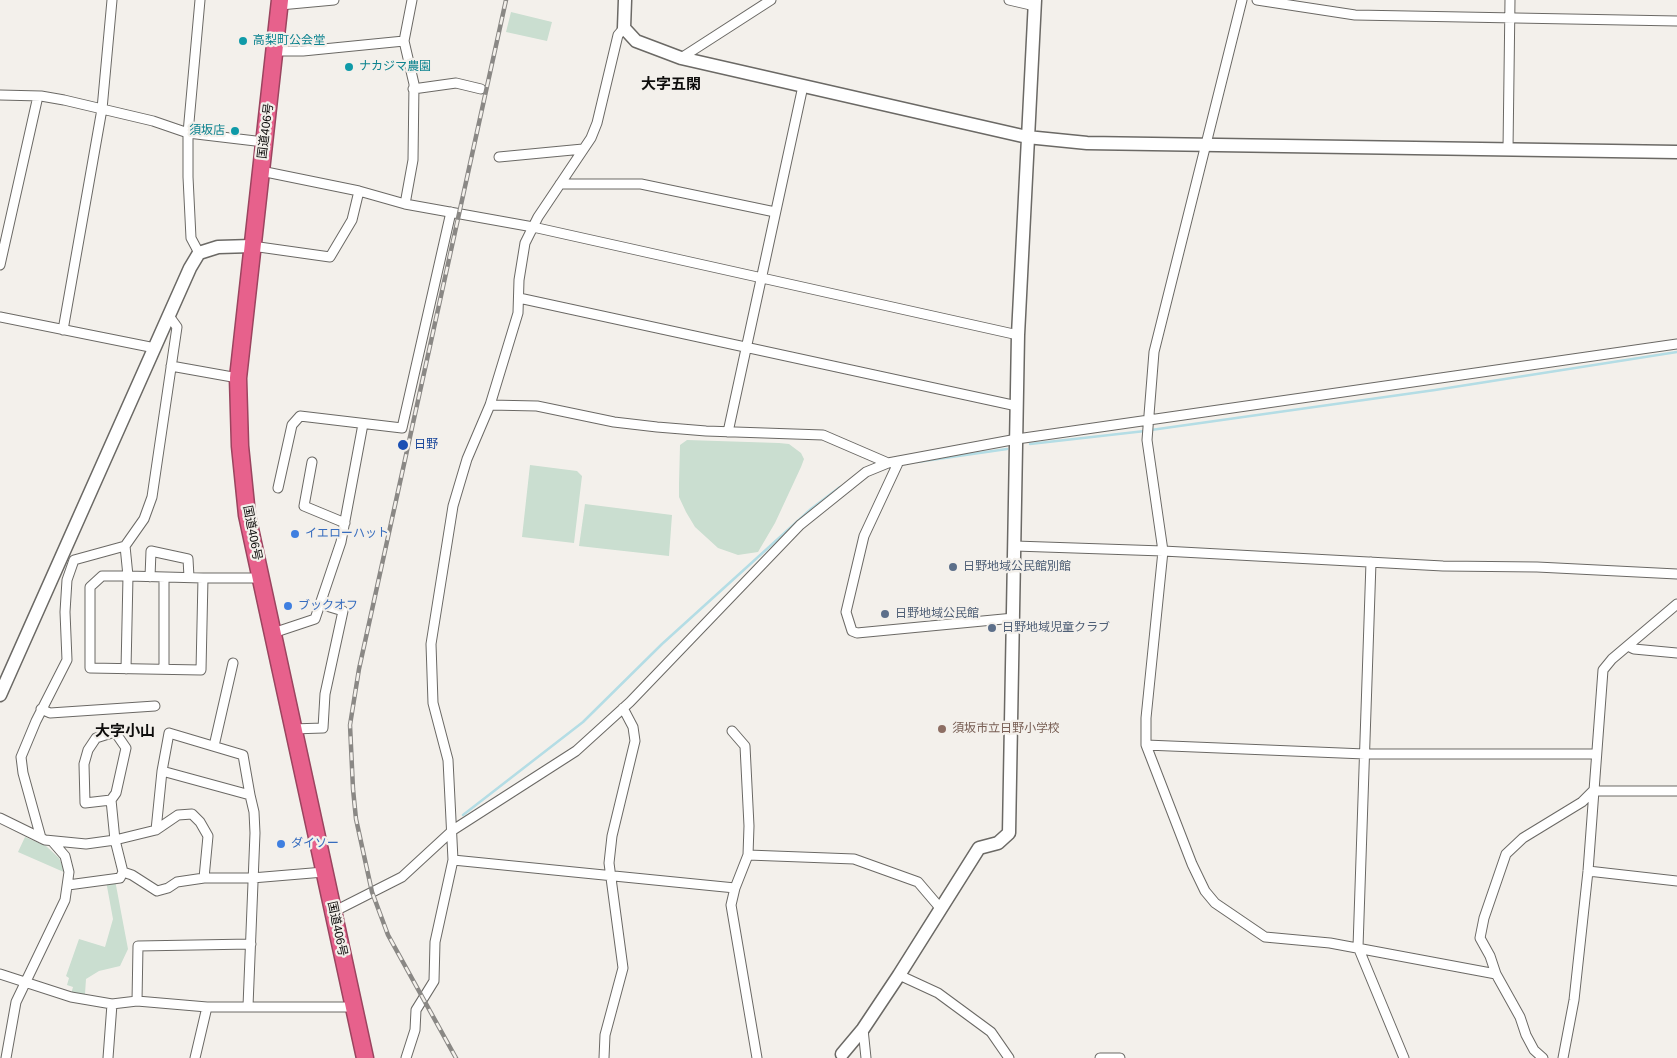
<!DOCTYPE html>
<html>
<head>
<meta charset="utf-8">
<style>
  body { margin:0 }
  canvas { display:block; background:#f3f0eb }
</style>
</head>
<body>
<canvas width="1677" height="1058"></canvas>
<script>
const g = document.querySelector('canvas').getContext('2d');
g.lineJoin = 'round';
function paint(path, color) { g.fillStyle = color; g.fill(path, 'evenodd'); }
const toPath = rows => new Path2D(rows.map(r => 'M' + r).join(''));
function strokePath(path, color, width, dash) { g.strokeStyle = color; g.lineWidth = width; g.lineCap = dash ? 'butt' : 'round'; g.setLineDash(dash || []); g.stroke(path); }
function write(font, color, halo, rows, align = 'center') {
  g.font = font + ' Arial,"Noto Sans JP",sans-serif'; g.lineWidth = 4.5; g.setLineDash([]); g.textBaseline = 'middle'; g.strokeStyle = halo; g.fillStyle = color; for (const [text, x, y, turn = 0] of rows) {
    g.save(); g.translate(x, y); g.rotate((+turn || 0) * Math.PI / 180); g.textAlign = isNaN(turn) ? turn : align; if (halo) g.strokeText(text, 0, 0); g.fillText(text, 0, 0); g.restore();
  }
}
const green = toPath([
  [511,12,552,22,547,41,506,32],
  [687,440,779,443,789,444,801,453,804,459,801,467,775,523,758,552,738,555,718,548,695,527,686,512,679,497,679,484,680,445],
  [530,465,577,471,582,476,574,543,522,537],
  [585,504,672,515,669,556,579,546],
  [25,837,46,846,59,858,66,873,18,852],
  [115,880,128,949,120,966,99,971,86,979,85,994,71,994,73,987,67,985,69,978,66,976,79,939,105,947,113,919,106,881]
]);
const stream = toPath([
  [1151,430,1435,390,1677,352],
  [1030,444,1145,431],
  [917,462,1007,449],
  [463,815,583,722,662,644,811,509,840,487]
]);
const street = toPath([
  [1009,0,1035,6],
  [1242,0,1154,352,1147,440,1163,551,1146,718,1146,745,1192,864,1205,891,1215,903,1265,937,1330,943,1496,974],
  [1257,0,1355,15,1677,21],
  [280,5,334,0],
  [275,51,303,51,404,41],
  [681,58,771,0],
  [413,89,456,83,481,89],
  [0,95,41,96,64,100,153,121,188,133,264,142],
  [1508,149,1510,0],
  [499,157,583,149],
  [261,171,359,191,405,204,533,227,1018,335],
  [560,184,641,184,775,212],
  [405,204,413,160,414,84,404,41,412,0],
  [252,246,330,257,352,220,359,191],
  [199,253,191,238,188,177,188,133,200,0],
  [0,265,38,96],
  [519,298,1017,406],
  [0,317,155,348],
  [63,330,102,109,112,0],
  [171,366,238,378],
  [490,405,537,406,614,422,657,427,706,431,823,435,888,463],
  [728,432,803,86],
  [899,461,864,536,846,612,852,631,857,633,1014,618],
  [312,462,304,506,345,523],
  [278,488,292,425,300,416,402,428,451,212],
  [125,546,144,519,152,497,177,327,169,316],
  [1015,546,1163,551,1443,566,1537,567,1677,574],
  [1371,562,1358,947,1404,1058],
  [150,577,151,551,188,559,189,577],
  [203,578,201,670,90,668,90,587,102,576,128,576,203,578,260,578],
  [273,633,315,619,341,542,363,424],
  [1628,646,1634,649,1677,653],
  [164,669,164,577],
  [41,709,50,713,155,706],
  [292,729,323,728,325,694,343,611,320,604],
  [732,731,745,746,749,826,748,855,735,888,731,905,757,1058],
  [1146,745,1365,754,1596,754],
  [214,746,233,663],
  [162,771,169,733,243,755,250,795],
  [0,818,45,840,86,844,115,840,156,830,178,815,192,814,200,822,208,836,204,878,252,878,324,872],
  [156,830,162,771,250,795,254,812,255,833,248,1006],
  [41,838,23,773,21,757,36,721,67,660,65,612,67,580,74,560,125,546,128,576,126,669],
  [748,855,854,859,918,882,941,909],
  [453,860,735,888],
  [1588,871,1677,881],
  [123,872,132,875,157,891,168,888,177,882,204,878],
  [68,885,120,878,123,872,115,840,111,800,116,793,126,748,115,732,96,738,88,750,84,764,85,803,111,800],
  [333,912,402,877,453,830,576,751,630,702,800,525,866,472,888,463,1017,439,1677,344],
  [0,974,71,997,112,1004,137,1001,207,1007,354,1007],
  [899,975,938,993,991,1032,1009,1058],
  [137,1001,138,946,251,944],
  [863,1029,866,1058],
  [6,1058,16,1002,65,900,69,872,65,856,52,841],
  [108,1058,112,1004],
  [195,1058,207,1007],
  [406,1058,415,1030,416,1010,434,981,435,942,453,860,448,760,433,703,431,644,453,506,467,459,490,405,518,313,519,280,525,243,538,217,591,138,597,123,618,35,624,28],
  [604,1058,605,1035,623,968,609,863,612,836,635,741,633,727,623,708],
  [1100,1058,1120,1058],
  [1543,1058,1534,1050,1526,1035,1520,1017,1496,974,1490,956,1480,938,1484,918,1506,854,1523,838,1582,802,1593,791,1677,791],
  [1563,1058,1574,1000,1588,871,1603,670,1612,659,1677,604]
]);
const secondary = toPath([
  [625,0,624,28,636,41,681,58,1027,137,1087,143,1677,152],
  [0,695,190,268,199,253,218,247,252,246],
  [842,1054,863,1029,899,975,979,848,998,843,1009,833,1018,335,1035,0]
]);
const highway = toPath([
  [280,0,238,378,240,446,247,515,365,1058]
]);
const rail = toPath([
  [456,1058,388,935,372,892,356,819,353,789,350,725,359,669,506,0]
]);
const markers = [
  [243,41,5,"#0f9aa8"],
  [349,67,5,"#0f9aa8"],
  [235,131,5,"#0f9aa8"],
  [403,445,6,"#1a4fb4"],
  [295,534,5,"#3f7fe0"],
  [953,567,5,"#5c6f8a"],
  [288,606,5,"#3f7fe0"],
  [885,614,5,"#5c6f8a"],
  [992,628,5,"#5c6f8a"],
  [942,729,5,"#8d6e63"],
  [281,844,5,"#3f7fe0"]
];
const cultureNames = [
  ["高梨町公会堂",253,41],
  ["ナカジマ農園",359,67],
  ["須坂店",225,131,"right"]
];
const streetNames = [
  ["国道406号",266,131,-83],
  ["国道406号",252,533,79],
  ["国道406号",337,929,78]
];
const transitNames = [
  ["日野",414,445]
];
const shopNames = [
  ["イエローハット",305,534],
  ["ブックオフ",298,606],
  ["ダイソー",291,844]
];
const serviceNames = [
  ["日野地域公民館別館",963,567],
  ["日野地域公民館",895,614],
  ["日野地域児童クラブ",1002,628]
];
const educationNames = [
  ["須坂市立日野小学校",952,729]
];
const quarterNames = [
  ["大字五閑",671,85],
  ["大字小山",125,732]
];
paint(green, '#caded0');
strokePath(stream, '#b4dde5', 2.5);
strokePath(street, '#6b6965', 11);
strokePath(secondary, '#6b6965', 15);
strokePath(highway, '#9b445f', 19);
strokePath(street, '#fff', 9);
strokePath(secondary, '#fff', 12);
strokePath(highway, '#e7618c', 16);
strokePath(rail, '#8a8885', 4.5);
strokePath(rail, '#f3f0eb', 2.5, [8]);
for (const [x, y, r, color] of markers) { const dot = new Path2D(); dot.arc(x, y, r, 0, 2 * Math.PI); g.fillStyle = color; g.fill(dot); strokePath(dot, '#f3f0eb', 2); }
write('12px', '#0d838f', '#f3f0eb', cultureNames, 'left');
write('12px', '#0e0d0c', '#f3f0eb', streetNames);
write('12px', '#164399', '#f3f0eb', transitNames, 'left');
write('12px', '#366cbe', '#f3f0eb', shopNames, 'left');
write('12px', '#4e5e75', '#f3f0eb', serviceNames, 'left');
write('12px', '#785e54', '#f3f0eb', educationNames, 'left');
write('bold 15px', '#0e0d0c', '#f3f0eb', quarterNames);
</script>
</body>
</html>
